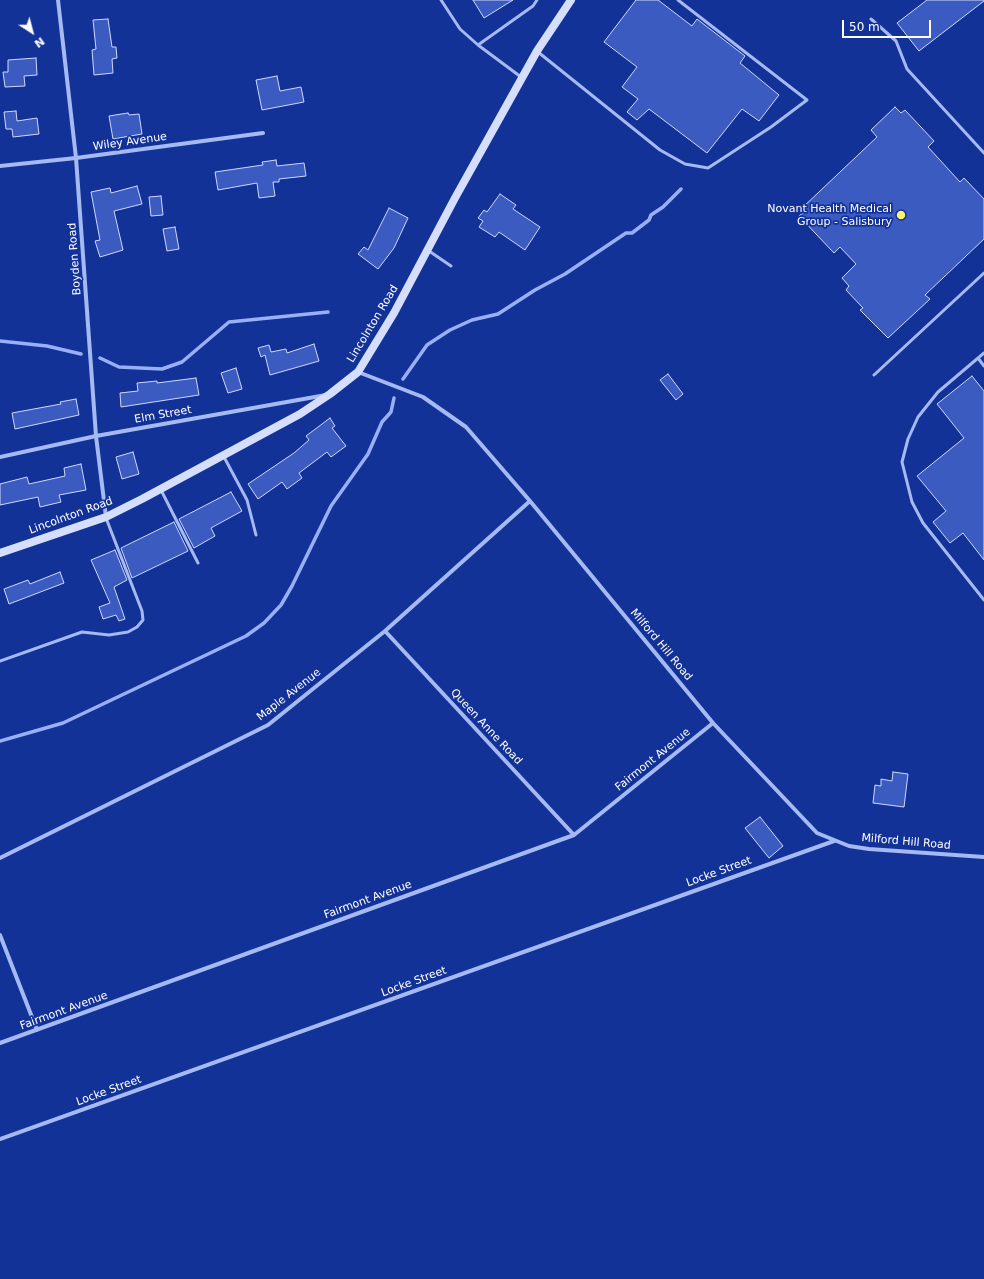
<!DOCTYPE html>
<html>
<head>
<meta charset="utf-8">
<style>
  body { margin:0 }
  #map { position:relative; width:984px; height:1279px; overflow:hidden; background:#133298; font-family:"DejaVu Sans",sans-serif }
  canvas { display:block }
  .north { position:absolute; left:12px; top:12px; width:40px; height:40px; -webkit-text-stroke:3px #133298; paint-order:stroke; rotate:144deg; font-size:11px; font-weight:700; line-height:16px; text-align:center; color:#fff }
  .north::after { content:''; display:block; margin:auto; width:14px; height:18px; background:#fff; clip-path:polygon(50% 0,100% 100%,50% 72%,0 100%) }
  .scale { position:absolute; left:842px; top:20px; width:89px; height:18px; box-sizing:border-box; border:2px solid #fff; border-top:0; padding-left:5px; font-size:12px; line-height:14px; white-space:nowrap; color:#fff; -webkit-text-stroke:3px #133298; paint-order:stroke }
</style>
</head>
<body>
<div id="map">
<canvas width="984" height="1279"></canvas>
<div class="north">N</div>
<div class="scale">50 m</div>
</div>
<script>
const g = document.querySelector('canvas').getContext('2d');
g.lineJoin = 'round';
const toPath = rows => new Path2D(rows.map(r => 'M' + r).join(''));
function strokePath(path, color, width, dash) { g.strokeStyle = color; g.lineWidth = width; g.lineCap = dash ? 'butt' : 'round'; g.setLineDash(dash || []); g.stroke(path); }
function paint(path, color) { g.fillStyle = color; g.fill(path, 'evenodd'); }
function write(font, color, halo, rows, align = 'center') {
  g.font = font + ' "DejaVu Sans",sans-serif'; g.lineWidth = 3.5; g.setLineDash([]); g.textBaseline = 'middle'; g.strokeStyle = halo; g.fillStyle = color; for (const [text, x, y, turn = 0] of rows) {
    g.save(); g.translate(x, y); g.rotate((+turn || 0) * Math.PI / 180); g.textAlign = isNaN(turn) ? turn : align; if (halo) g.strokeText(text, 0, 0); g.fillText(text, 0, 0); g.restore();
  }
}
const stream = toPath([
  [0,341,47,346,81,354],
  [100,358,119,367,162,369,182,362,229,322,328,312],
  [403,379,427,345,450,330,472,320,498,314,535,290,565,274,626,233,632,233,649,220,651,215,663,207,681,189],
  [0,741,63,723,246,636,264,623,281,605,292,586,331,506,368,454,382,422,391,412,394,398]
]);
const building = toPath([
  [473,0,513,0,484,18,473,0],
  [636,0,658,0,692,26,697,19,745,56,740,63,779,95,759,121,742,109,707,153,649,109,637,120,627,112,638,99,622,87,637,67,604,42,636,0],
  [927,0,984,0,984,1,919,51,897,23,927,0],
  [108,19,112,47,116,47,117,58,112,59,113,73,94,75,92,50,96,49,93,20,108,19],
  [36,58,37,75,24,76,25,86,5,87,3,72,8,72,8,60,36,58],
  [277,76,280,91,301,87,304,102,262,110,256,80,277,76],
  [895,107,901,113,905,110,934,141,928,147,960,182,964,178,984,199,984,239,925,295,930,299,888,338,860,310,863,308,846,290,849,286,842,278,856,264,840,247,834,253,799,216,804,212,801,209,877,137,871,130,895,107],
  [16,111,17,121,37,118,39,134,13,137,12,129,6,129,4,112,16,111],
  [128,113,129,115,139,114,142,134,113,139,109,116,128,113],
  [276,160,277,166,304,163,306,176,279,179,279,182,273,182,275,196,259,198,257,183,218,190,215,172,263,165,262,162,276,160],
  [137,186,142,204,114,211,123,250,100,257,95,241,100,240,91,192,110,188,111,193,137,186],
  [500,194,516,205,513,209,540,227,525,250,499,232,495,237,479,227,483,221,478,218,484,210,487,212,500,194],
  [161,196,163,215,151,216,149,197,161,196],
  [389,208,408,218,394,248,378,269,358,254,364,247,368,250,389,208],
  [175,227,179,249,167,251,163,229,175,227],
  [314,344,319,361,270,375,265,355,261,357,258,348,269,345,271,352,286,349,287,353,314,344],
  [236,368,242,389,228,393,221,373,236,368],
  [668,374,683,394,676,400,660,380,668,374],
  [972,376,984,391,984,560,963,533,950,543,933,522,946,511,917,476,964,438,937,404,972,376],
  [196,378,199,395,121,407,120,393,138,391,137,383,157,381,157,383,196,378],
  [76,399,79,415,15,429,12,413,61,404,60,402,76,399],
  [330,418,335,426,332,428,346,446,331,457,327,452,299,473,302,478,287,489,282,482,258,499,248,484,294,453,309,440,306,436,330,418],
  [133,452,139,474,122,479,116,457,133,452],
  [81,464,86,490,59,495,61,502,40,507,38,497,0,505,0,484,27,477,29,484,65,476,64,468,81,464],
  [231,492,242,511,211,528,215,536,194,548,179,519,231,492],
  [174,522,188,551,132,578,121,548,174,522],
  [115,550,127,580,114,587,125,619,119,621,116,615,103,619,99,607,110,603,91,560,115,550],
  [60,572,64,583,9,604,4,589,28,580,30,584,60,572],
  [893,772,908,774,904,807,873,803,875,785,881,786,881,779,892,781,893,772],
  [760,817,783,846,769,858,745,828,760,817]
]);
const lane = toPath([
  [441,0,460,29,478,45,521,77],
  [871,19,896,41,907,69,984,153],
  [478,45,533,6,537,0],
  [538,52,660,150,685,164,708,168,771,127,807,100,678,0],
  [429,251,451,266],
  [984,353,938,392,918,417,908,439,902,462,912,502,923,523,984,600],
  [978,358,984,366],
  [874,375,984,273],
  [224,457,247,500,256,535],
  [161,490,198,563],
  [0,661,82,632,109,635,128,632,137,627,143,620,142,611,106,518]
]);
const street = toPath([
  [58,0,76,158,96,436,106,517],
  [0,166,76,158,263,133],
  [358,372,423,397,466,427,530,501,713,723,817,833,849,846,869,849,984,857],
  [0,457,96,436,326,395],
  [385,631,574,835],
  [0,858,268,725,385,631,530,501],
  [0,935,37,1030],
  [0,1043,574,835,713,723],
  [0,1139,834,841]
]);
const secondary = toPath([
  [0,553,106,517,142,499,300,414,330,394,358,372,394,313,455,198,537,51,571,0]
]);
const markers = [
  [901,215,5,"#fff267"]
];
const streetNames = [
  ["Wiley Avenue",130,142,-8],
  ["Boyden Road",75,259,-94],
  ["Lincolnton Road",373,324,-59],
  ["Elm Street",163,415,-10],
  ["Lincolnton Road",71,516,-20],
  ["Milford Hill Road",661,645,50],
  ["Maple Avenue",289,695,-38],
  ["Queen Anne Road",486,727,47],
  ["Fairmont Avenue",653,760,-39],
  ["Milford Hill Road",906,842,5],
  ["Locke Street",719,872,-20],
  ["Fairmont Avenue",368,900,-20],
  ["Locke Street",414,982,-20],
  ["Fairmont Avenue",64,1011,-20],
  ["Locke Street",109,1091,-20]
];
const poiNames = [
  ["Novant Health Medical",892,209],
  ["Group - Salisbury",892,222]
];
strokePath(stream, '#97b0f6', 3.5);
paint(building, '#3c5bc0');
strokePath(building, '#cdd9fd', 1);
strokePath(lane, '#a5b9f3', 3);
strokePath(street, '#a5b9f3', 4);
strokePath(secondary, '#d5defd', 8);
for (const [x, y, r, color] of markers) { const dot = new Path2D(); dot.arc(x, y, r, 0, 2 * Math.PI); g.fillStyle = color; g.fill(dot); strokePath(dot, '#133298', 1.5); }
write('11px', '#fff', '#133298', streetNames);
write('11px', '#fff', '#133298', poiNames, 'right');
</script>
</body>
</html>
